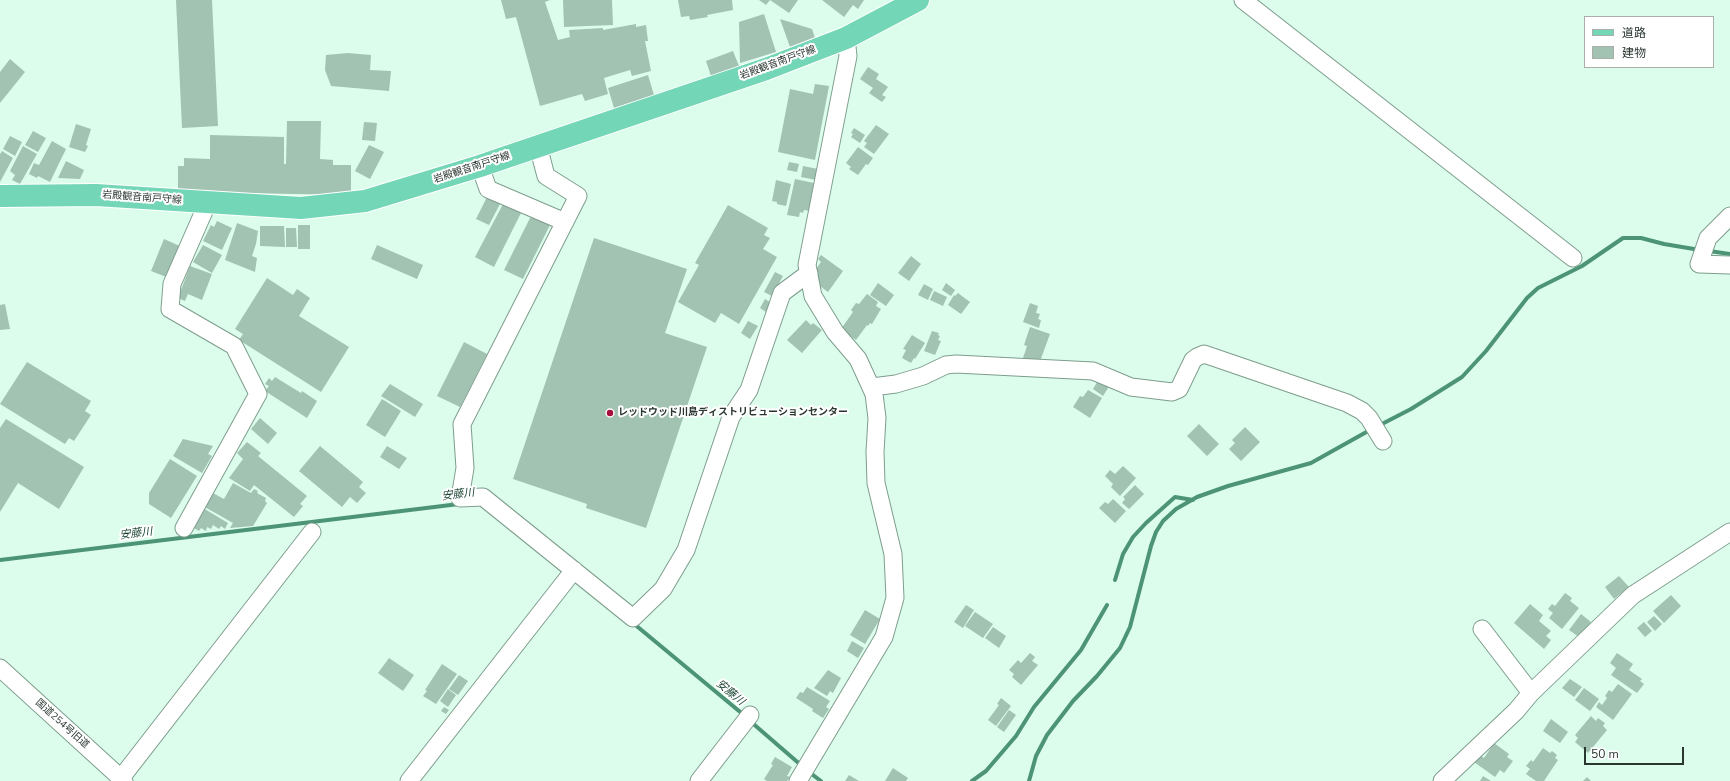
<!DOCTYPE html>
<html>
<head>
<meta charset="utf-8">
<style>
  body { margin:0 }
  #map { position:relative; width:1730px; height:781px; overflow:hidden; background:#dcfdec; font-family:"Nunito Sans","Noto Sans JP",sans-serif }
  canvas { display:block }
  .legend { position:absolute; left:1584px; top:16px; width:130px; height:52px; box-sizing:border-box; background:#fff; border:1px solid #aaafac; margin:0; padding:5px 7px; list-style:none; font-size:12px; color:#2a3730 }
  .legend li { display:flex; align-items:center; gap:8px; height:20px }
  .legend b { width:20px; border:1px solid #aaafac }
  .scale { position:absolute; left:1584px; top:747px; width:100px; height:18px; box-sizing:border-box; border:2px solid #2a3730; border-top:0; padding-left:5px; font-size:12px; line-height:14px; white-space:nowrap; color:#2a3730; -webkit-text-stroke:3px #fff; paint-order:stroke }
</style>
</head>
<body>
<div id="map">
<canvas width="1730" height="781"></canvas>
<ul class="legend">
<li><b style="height:5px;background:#73d6b6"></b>道路</li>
<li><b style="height:11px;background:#a2c2b2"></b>建物</li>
</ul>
<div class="scale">50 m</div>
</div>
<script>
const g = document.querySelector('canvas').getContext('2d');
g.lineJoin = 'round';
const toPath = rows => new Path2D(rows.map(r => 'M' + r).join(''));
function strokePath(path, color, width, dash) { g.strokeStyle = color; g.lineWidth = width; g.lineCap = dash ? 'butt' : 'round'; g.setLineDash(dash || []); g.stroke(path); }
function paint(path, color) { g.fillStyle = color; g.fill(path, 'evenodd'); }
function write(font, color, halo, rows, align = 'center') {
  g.font = font + ' "Nunito Sans","Noto Sans JP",sans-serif'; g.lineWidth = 4; g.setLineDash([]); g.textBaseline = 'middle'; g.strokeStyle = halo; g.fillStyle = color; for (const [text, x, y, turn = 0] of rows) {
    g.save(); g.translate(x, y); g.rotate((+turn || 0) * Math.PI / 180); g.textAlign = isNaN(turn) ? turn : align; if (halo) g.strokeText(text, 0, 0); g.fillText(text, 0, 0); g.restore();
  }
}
const stream = toPath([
  [1709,251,1730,254],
  [1378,426,1411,409,1462,377,1486,351,1527,298,1538,288,1582,266,1623,238,1641,238,1664,244,1700,250],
  [0,560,459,504],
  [1115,580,1123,554,1133,537,1146,523,1175,497,1193,500],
  [633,623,745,716],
  [750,721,802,766],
  [809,772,821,781],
  [972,781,986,771,1016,736,1034,707,1081,650,1107,605],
  [1029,781,1036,756,1047,735,1073,701,1097,676,1120,648,1130,627,1151,546,1156,532,1163,521,1176,509,1197,497,1228,486,1311,463,1370,430]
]);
const building = toPath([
  [176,0,212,0,218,126,182,128],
  [501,0,550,0,545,2,558,40,570,37,569,30,603,28,603,30,636,24,636,27,646,25,648,41,645,41,651,71,632,76,630,70,604,78,608,94,585,101,582,94,540,106,516,17,506,19],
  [563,0,612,0,613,25,564,27],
  [678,0,732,0,733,10,707,15,708,17,690,20,689,16,681,17],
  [759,0,770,0,766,5],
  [770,0,798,0,789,13],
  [822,0,864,0,858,9,853,5,844,17],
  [764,14,776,52,740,63,739,22],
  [780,19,812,29,815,38,790,47],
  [733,51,739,66,711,76,706,61],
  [348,53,371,55,370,70,391,71,389,91,331,86,325,70,326,55],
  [10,59,25,72,0,103,0,72],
  [868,67,879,74,876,79,888,87,882,95,886,97,882,102,869,93,873,88,860,79],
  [648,75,654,95,614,108,608,88],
  [815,84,829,86,815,160,778,152,790,89,813,94],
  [287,121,321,121,320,159,333,160,333,165,351,165,351,195,185,192,185,189,178,189,178,166,184,166,184,158,210,159,210,135,284,137,284,164,286,164],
  [364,122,377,123,375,141,362,140],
  [76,124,91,129,86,145,88,146,85,152,69,147],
  [876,125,889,134,874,154,864,147,867,143,864,141],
  [854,128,865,135,860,143,851,137,853,134,851,133],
  [33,131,46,138,38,152,25,145],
  [10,136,22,142,15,156,3,149],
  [52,141,66,149,50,182,38,176,37,178,29,174,34,163,39,165],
  [369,145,384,152,370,179,355,171],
  [23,146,37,154,20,184,12,180,15,175,10,171],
  [858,147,873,158,868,165,866,164,858,175,849,169,851,167,846,163],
  [2,151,13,158,0,182,0,154],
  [66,161,84,170,80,179,58,178],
  [789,162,799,164,797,172,787,170],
  [803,166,818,169,816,180,801,177],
  [795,179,814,183,809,211,804,210,803,213,800,212,799,217,787,215],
  [776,180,791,184,786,206,777,204,777,202,772,201],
  [487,197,500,204,489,225,476,219],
  [503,204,521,213,494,267,475,257],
  [728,205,768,228,764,235,770,238,763,249,777,257,739,324,721,313,715,323,678,302,699,265,695,263],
  [531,216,550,225,523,279,504,270],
  [217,221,232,228,222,250,203,241,211,225,214,227],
  [237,223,258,231,256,244,252,256,257,258,255,272,225,260],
  [298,225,310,225,310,249,298,249],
  [260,226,284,226,285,247,260,246],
  [286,228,296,228,297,247,286,247],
  [594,238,687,269,665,333,707,347,646,528,586,508,587,504,513,479],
  [164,239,182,247,169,278,151,271],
  [203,245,222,255,212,273,193,262],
  [377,245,423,265,417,279,371,259],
  [821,255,843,271,828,292,817,284,816,278,818,275,814,272,821,262,818,259],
  [911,256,921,264,909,281,898,273],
  [190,266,212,274,202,300,188,294,185,301,178,298],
  [775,272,783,276,772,296,764,292],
  [267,278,293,295,297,289,310,298,299,316,349,347,321,392,239,340,243,334,235,329],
  [878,283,894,295,886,306,870,295],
  [946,283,955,290,951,296,942,290],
  [924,284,933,289,928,300,918,295],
  [934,291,947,297,943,306,930,300],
  [958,293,970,302,961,314,948,305,954,295,955,296],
  [867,294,878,302,876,306,881,309,872,324,870,323,868,326,867,325,856,340,841,329,853,312,851,310,856,303,859,304],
  [765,299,771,303,766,312,760,308],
  [1030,303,1038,306,1036,313,1040,314,1038,319,1041,320,1039,328,1023,322],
  [5,304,10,329,0,330,0,305],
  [806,320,811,325,813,323,822,330,802,353,787,340],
  [748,321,758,326,750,339,741,333],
  [1030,327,1050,334,1039,364,1023,358,1027,346,1024,345],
  [932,331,939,333,938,335,940,336,938,340,941,341,935,355,924,351],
  [912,335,925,343,915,359,914,358,911,363,902,358,906,350,903,349],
  [464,342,487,354,460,407,437,396],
  [27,362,91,401,85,411,91,415,74,441,69,438,65,444,0,404],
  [275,377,301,393,302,391,317,401,307,418,265,391,269,386,265,384,269,378,272,381],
  [1099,379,1110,385,1103,396,1093,389],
  [390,384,423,404,415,417,381,396],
  [1088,390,1102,398,1090,418,1073,407,1080,396,1083,397],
  [382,399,401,411,385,437,366,425],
  [260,418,277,433,268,444,251,429],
  [6,419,84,467,59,509,18,483,0,512,0,428],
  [1199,424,1219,444,1207,456,1187,436],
  [1245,427,1260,442,1241,461,1229,449,1235,443,1232,440],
  [183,439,213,446,208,454,212,456,202,473,173,456],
  [247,442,261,453,258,456,307,496,300,504,303,506,294,517,254,485,250,491,229,478,243,459,237,453],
  [320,446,363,482,359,487,366,493,357,503,350,497,342,507,299,471],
  [387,446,407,458,399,469,380,457],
  [170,459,197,476,171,518,149,504,149,493],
  [1123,466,1136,478,1120,496,1111,487,1113,484,1105,476,1110,470,1115,474],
  [233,483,251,493,254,489,258,491,257,493,266,498,265,501,267,503,253,526,230,528,233,523,203,506,211,492,224,499],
  [1135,485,1144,494,1129,509,1122,503,1125,499,1123,497],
  [1113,499,1126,511,1115,523,1099,508,1105,502,1108,504],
  [203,508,228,523,225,529,221,526,219,529,213,525,211,529,207,527,206,531,201,528,199,531,192,527],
  [1619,576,1629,587,1614,599,1605,587],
  [1565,593,1572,598,1570,601,1579,608,1562,629,1549,618,1553,613,1548,609,1552,604,1555,606],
  [1671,595,1681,606,1664,623,1653,611],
  [1530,604,1543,615,1539,621,1551,631,1546,636,1551,640,1544,649,1514,623],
  [966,605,974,610,963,628,954,622],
  [865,610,880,619,865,644,850,635],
  [975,612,993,624,983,638,965,626],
  [1581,614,1591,622,1579,637,1569,630],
  [1654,616,1662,624,1655,631,1647,622],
  [1644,622,1652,631,1645,637,1637,628],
  [993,627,1006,636,999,648,985,638],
  [852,641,864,648,858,658,847,651],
  [1030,653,1035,657,1032,661,1038,665,1021,685,1012,677,1014,674,1009,670,1018,660,1021,663],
  [1617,653,1633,664,1629,670,1642,679,1640,681,1644,684,1637,693,1611,675,1616,668,1610,663],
  [389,658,414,675,403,691,378,673],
  [442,664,457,674,436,704,423,696,427,691,425,690],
  [828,670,841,678,833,693,830,691,827,696,814,688],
  [459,675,468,681,458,695,449,689],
  [1570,679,1582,687,1574,697,1562,688],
  [1618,684,1632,694,1613,720,1596,707,1599,702,1602,705,1607,698,1605,696,1609,690,1612,692],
  [807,687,830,701,826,707,829,709,823,718,812,711,813,709,796,698,800,692,803,693],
  [1584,688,1599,699,1590,711,1575,700],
  [448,689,456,695,448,707,440,701],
  [1001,698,1011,706,996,726,988,720,999,705,997,704],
  [444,707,449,710,446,714,441,711],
  [1009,710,1016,715,1004,732,997,727],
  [1591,716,1596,721,1598,718,1605,723,1603,726,1607,730,1588,753,1575,742,1578,738,1575,735],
  [1551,719,1568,732,1560,743,1543,731],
  [1494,743,1509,754,1507,757,1513,761,1504,773,1500,770,1495,777,1474,762,1479,754,1484,758],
  [1543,748,1550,753,1552,751,1557,755,1555,758,1558,760,1544,781,1536,781,1526,774,1530,769,1526,766,1531,760,1533,762],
  [775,757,792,767,787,776,790,777,787,781,767,781,764,779,773,765,771,764],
  [893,768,908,778,906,781,885,781],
  [849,775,859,781,845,781],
  [1483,776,1491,781,1480,781],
  [1587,777,1591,781,1583,781]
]);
const minor = toPath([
  [1243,0,1573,258],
  [538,146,546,176,578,196,462,424,465,468,460,498,483,497,633,618,663,589,686,550,731,417,749,390,782,293,809,273],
  [480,166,488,189,565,222],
  [1730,216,1708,238,1699,264,1730,265],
  [872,387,896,384,923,376,946,365,956,364,1093,371,1131,387,1172,392,1179,389,1193,360,1197,357,1204,354,1347,403,1362,411,1369,418,1383,441],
  [184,528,258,394,234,346,170,309,172,284,208,202],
  [1482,629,1531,693],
  [0,668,124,781],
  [121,778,312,532],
  [409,781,574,570],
  [699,781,750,715],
  [798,781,884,637,895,598,893,554,876,483,875,452,877,418,874,394,858,359,835,332,813,296,807,265,848,56,846,38],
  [1442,781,1516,711,1531,693,1633,595,1730,532]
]);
const major = toPath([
  [0,196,96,195,301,208,365,201,480,166,766,69,846,38,918,0]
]);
const markers = [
  [610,413,4,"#a8103d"]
];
const streetNames = [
  ["岩殿観音南戸守線",778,63,-20],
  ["岩殿観音南戸守線",472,168,-18],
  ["岩殿観音南戸守線",142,198,4],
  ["国道254号旧道",62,724,42]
];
const poiNames = [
  ["レッドウッド川島ディストリビューションセンター",618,413]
];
const waterNames = [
  ["安藤川",458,495,-7],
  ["安藤川",136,534,-7],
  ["安藤川",730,693,40]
];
strokePath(stream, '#4c9475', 4);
paint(building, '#a2c2b2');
strokePath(minor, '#7e9d8d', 19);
strokePath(major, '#fff', 24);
strokePath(minor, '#fff', 17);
strokePath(major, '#73d6b6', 22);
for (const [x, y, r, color] of markers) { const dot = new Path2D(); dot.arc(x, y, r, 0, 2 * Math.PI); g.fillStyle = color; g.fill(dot); strokePath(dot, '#fff', 1.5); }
write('10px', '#2a3730', '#fff', streetNames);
write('bold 10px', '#2a3730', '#fff', poiNames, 'left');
write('italic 11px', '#133e2c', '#fff', waterNames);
</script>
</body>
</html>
